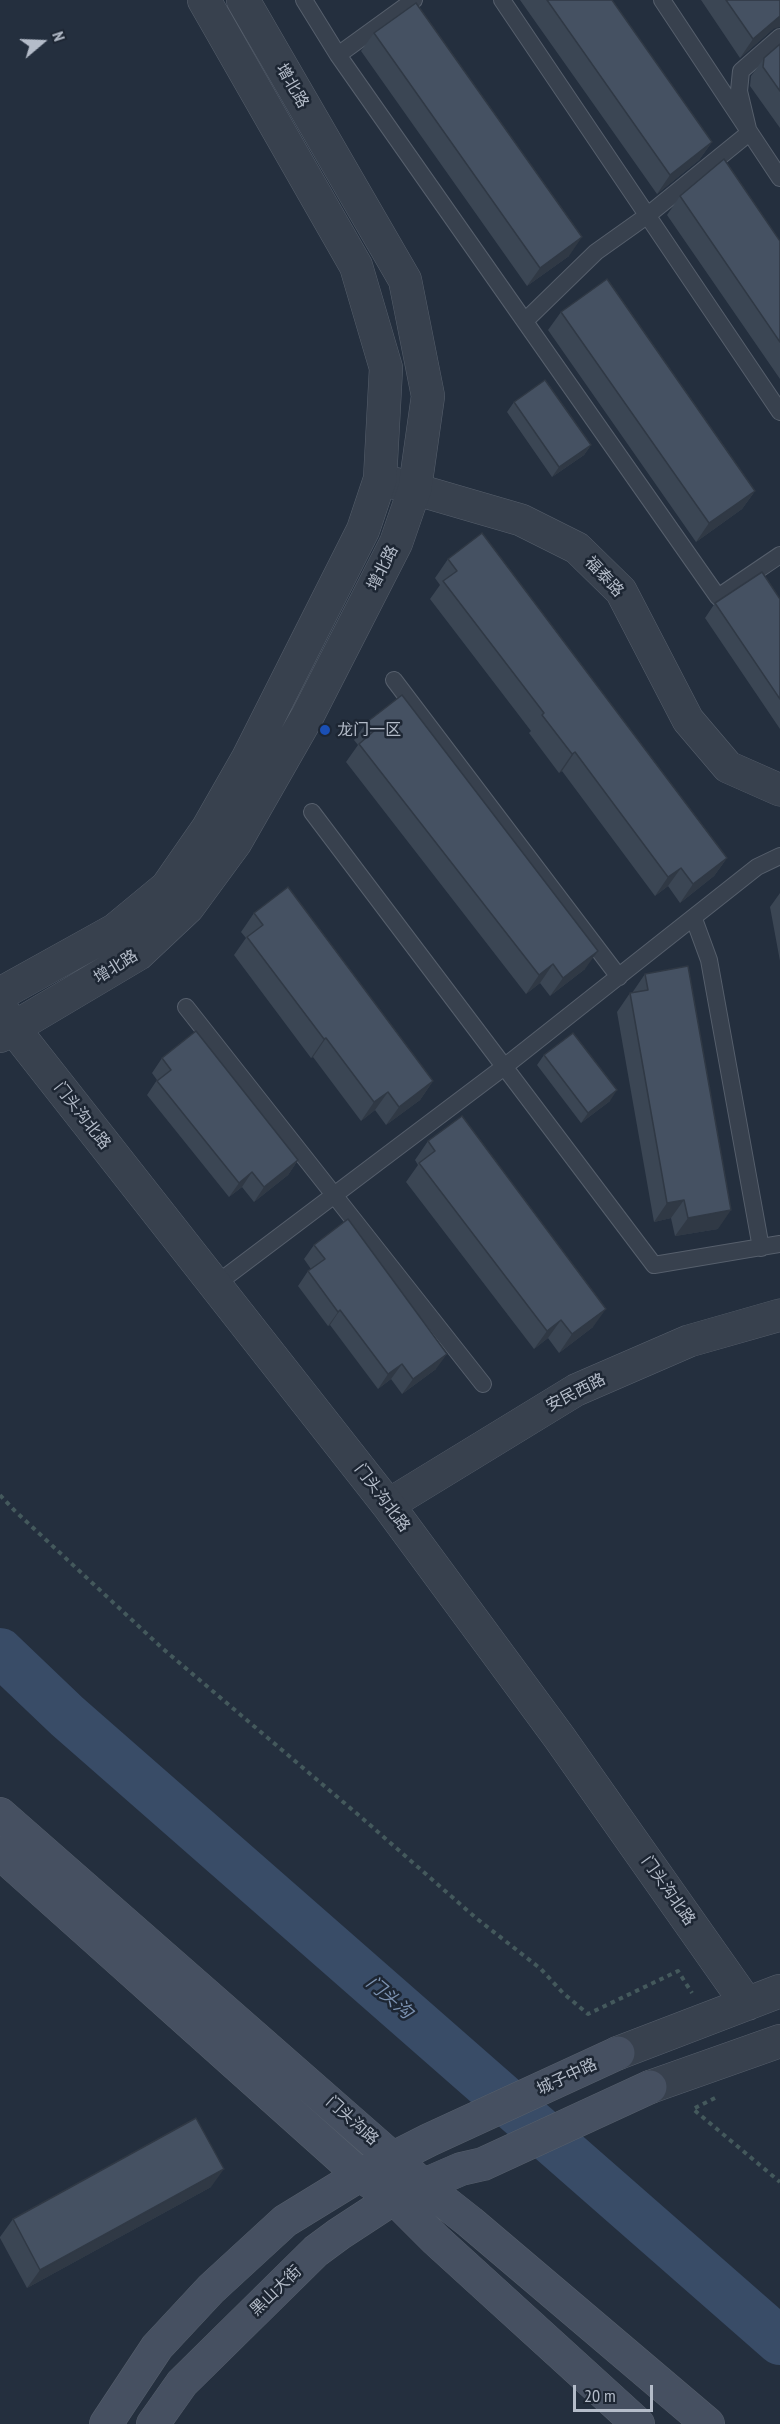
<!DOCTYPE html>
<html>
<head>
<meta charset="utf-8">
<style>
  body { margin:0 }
  #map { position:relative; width:780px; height:2424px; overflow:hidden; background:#242f3e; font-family:"PT Sans Narrow",sans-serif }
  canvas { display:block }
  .north { position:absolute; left:12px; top:12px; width:60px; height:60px; -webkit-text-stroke:4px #1d2633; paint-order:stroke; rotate:71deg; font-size:16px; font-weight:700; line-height:24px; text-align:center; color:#b4bcc9 }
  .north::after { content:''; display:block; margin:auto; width:21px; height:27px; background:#b4bcc9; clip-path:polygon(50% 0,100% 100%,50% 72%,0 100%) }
  .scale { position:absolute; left:573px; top:2385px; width:80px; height:27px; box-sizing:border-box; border:3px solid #b4bcc9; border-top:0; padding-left:8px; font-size:18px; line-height:21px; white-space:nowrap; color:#b4bcc9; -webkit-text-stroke:4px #1d2633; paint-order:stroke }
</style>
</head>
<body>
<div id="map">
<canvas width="780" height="2424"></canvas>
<div class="north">N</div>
<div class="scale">20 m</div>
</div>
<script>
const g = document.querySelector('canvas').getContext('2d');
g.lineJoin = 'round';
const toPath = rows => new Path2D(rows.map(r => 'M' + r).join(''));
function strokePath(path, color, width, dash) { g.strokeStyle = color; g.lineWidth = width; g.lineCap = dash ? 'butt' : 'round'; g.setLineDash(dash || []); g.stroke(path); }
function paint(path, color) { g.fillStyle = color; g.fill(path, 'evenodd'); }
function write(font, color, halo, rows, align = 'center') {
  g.font = font + ' "PT Sans Narrow","Noto Sans SC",sans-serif'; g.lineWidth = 5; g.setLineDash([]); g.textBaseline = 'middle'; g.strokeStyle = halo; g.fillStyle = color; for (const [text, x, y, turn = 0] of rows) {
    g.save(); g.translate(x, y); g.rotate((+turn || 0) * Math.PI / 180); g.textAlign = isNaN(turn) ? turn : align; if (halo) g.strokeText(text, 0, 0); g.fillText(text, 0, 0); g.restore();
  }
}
const river = toPath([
  [0,1652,67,1716,780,2341]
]);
const path = toPath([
  [0,1495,14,1510,162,1648,362,1818,476,1918,541,1969,563,1993,588,2014,678,1971,692,1993],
  [715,2098,693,2109,780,2182]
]);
const service = toPath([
  [304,0,338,55,718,597,780,555],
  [502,0,780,412],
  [662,0,780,178],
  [338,55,414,0],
  [526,320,596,252,648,215,749,133,739,91,741,71,780,37],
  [394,680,619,977],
  [312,812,654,1265,780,1244],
  [694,919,709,960,761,1248],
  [186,1007,483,1384],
  [215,1285,504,1067,757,867,780,856]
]);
const minor = toPath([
  [380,479,521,520,577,548,621,591,688,720,728,767,780,790],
  [388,1505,576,1390,689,1341,780,1315]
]);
const tertiary = toPath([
  [0,994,115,930,167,887,208,828,248,758,363,530,380,479,386,368,356,266,204,0],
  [0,1006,14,1029,388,1505,559,1737,747,2004],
  [0,1036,138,954,188,907,235,843,307,717,396,543,415,488,428,396,405,280,243,0],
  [618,2053,780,1991],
  [650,2087,780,2041]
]);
const secondary = toPath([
  [0,1814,423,2185,470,2222,708,2424],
  [0,1853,360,2175,394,2198,436,2240,638,2424],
  [106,2424,157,2347,211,2289,285,2221,360,2175,429,2140,618,2053],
  [153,2424,182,2383,316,2251,339,2234,394,2198,461,2169,483,2164,650,2087]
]);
const wall = toPath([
  [520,0,612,0,712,142,699,160,657,194],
  [701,0,780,0,773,29,740,58],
  [374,33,569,256,527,286,361,51],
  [780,44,780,128,750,86,751,76,764,58],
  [680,196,780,241,780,379,667,215],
  [561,312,755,491,742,509,696,542,548,330],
  [514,402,591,445,584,455,552,477,507,412],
  [448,559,727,858,714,876,680,903,668,886,655,896,562,771,559,773,529,733,531,731,430,599,440,585,435,578],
  [780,599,780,729,705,618,715,603],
  [367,722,585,969,550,996,540,983,526,994,346,762,358,745,354,740],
  [780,893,780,961,770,907],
  [254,913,433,1081,420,1100,386,1125,375,1110,361,1121,313,1057,311,1058,234,955,246,938,241,932],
  [645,974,718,1229,675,1236,671,1218,654,1222,617,1012,630,993,632,993],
  [544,1055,610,1101,581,1123,537,1065],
  [162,1058,298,1160,288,1175,254,1202,242,1187,229,1197,147,1095,157,1080,152,1073],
  [428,1141,593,1327,559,1353,548,1338,534,1349,406,1182,418,1165,415,1160],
  [314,1245,436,1369,402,1394,391,1379,378,1389,330,1325,328,1326,298,1286,308,1271,311,1269,304,1259],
  [211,2187,27,2288,0,2238,0,2237,13,2219]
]);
const shadedWall = toPath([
  [780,16,780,27,773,29,740,58,753,39],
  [712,142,699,160,657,194,670,175],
  [582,237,569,256,527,286,540,268],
  [591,445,584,455,552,477,559,467],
  [755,491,742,509,696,542,709,523],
  [575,752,562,771,559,773,572,754],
  [727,858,714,876,680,903,693,884],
  [681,868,668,886,655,896,668,877],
  [598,951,585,969,550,996,563,978],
  [553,964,540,983,526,994,539,975],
  [326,1038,313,1057,311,1058,324,1039],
  [433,1081,420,1100,386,1125,399,1107],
  [617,1090,610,1101,581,1123,588,1113],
  [388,1092,375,1110,361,1121,374,1102],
  [298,1160,288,1175,254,1202,264,1187],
  [252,1172,242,1187,229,1197,239,1183],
  [684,1200,671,1218,654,1222,667,1203],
  [731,1210,718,1229,675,1236,688,1218],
  [606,1309,593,1327,559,1353,572,1334],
  [340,1310,330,1325,328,1326,338,1312],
  [561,1320,548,1338,534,1349,547,1331],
  [447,1354,436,1369,402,1394,413,1379],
  [402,1364,391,1379,378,1389,388,1374],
  [224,2169,211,2187,27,2288,40,2270]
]);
const building = toPath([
  [547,0,612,0,712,142,670,175,547,0],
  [726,0,780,0,780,16,753,39,726,0],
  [416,3,582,237,540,268,374,33,416,3],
  [780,44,780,91,763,67,764,58,780,44],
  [724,159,780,241,780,342,680,196,724,159],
  [607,279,755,491,709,523,561,312,607,279],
  [545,380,591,445,559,467,514,402,545,380],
  [482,533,727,858,693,884,681,868,668,877,575,752,572,754,542,715,544,713,443,581,457,571,448,559,482,533],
  [762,572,780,599,780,699,715,603,762,572],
  [402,695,598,951,563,978,553,964,539,975,359,744,374,731,367,722,402,695],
  [288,887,433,1081,399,1107,388,1092,374,1102,326,1038,324,1039,247,937,263,925,254,913,288,887],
  [688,966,731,1210,688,1218,684,1200,667,1203,630,993,648,990,645,974,688,966],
  [196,1031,298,1160,264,1187,252,1172,239,1183,157,1081,171,1070,162,1058,196,1031],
  [573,1033,617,1090,588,1113,544,1055,573,1033],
  [462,1116,606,1309,572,1334,561,1320,547,1331,419,1163,435,1151,428,1141,462,1116],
  [348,1219,447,1354,413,1379,402,1364,388,1374,340,1310,338,1312,308,1271,325,1259,314,1245,348,1219],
  [196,2118,224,2169,40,2270,13,2219,196,2118]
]);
const markers = [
  [325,730,6,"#1a4fb4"]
];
const streetNames = [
  ["增北路",292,86,60],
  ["增北路",383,568,-63],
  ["福泰路",604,577,47],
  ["增北路",116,967,-32],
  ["门头沟北路",82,1116,52],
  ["安民西路",576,1393,-27],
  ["门头沟北路",382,1498,53],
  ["门头沟北路",668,1891,55],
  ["城子中路",567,2077,-25],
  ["门头沟路",352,2121,42],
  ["黑山大街",276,2291,-44]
];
const poiNames = [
  ["龙门一区",337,730]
];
const waterNames = [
  ["门头沟",389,1998,41]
];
strokePath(river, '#394c67', 48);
strokePath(service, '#565f6c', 18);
strokePath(minor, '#565f6c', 33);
strokePath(tertiary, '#565f6c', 34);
strokePath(secondary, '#565f6c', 34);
strokePath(path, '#44595c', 4, [4.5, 4.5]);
strokePath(service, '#38414e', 16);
strokePath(minor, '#38414e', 32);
strokePath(tertiary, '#38414e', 33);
strokePath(secondary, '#465061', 33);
paint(wall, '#3b4654');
paint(shadedWall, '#303945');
paint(building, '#455162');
strokePath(building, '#303945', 1.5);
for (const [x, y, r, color] of markers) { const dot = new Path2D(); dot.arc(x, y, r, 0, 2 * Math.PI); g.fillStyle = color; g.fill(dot); strokePath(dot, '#1d2633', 2); }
write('16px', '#b4bcc9', '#1d2633', streetNames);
write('16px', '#b4bcc9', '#1d2633', poiNames, 'left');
write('italic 18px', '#7c92b1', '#1d2633', waterNames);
</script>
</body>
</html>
